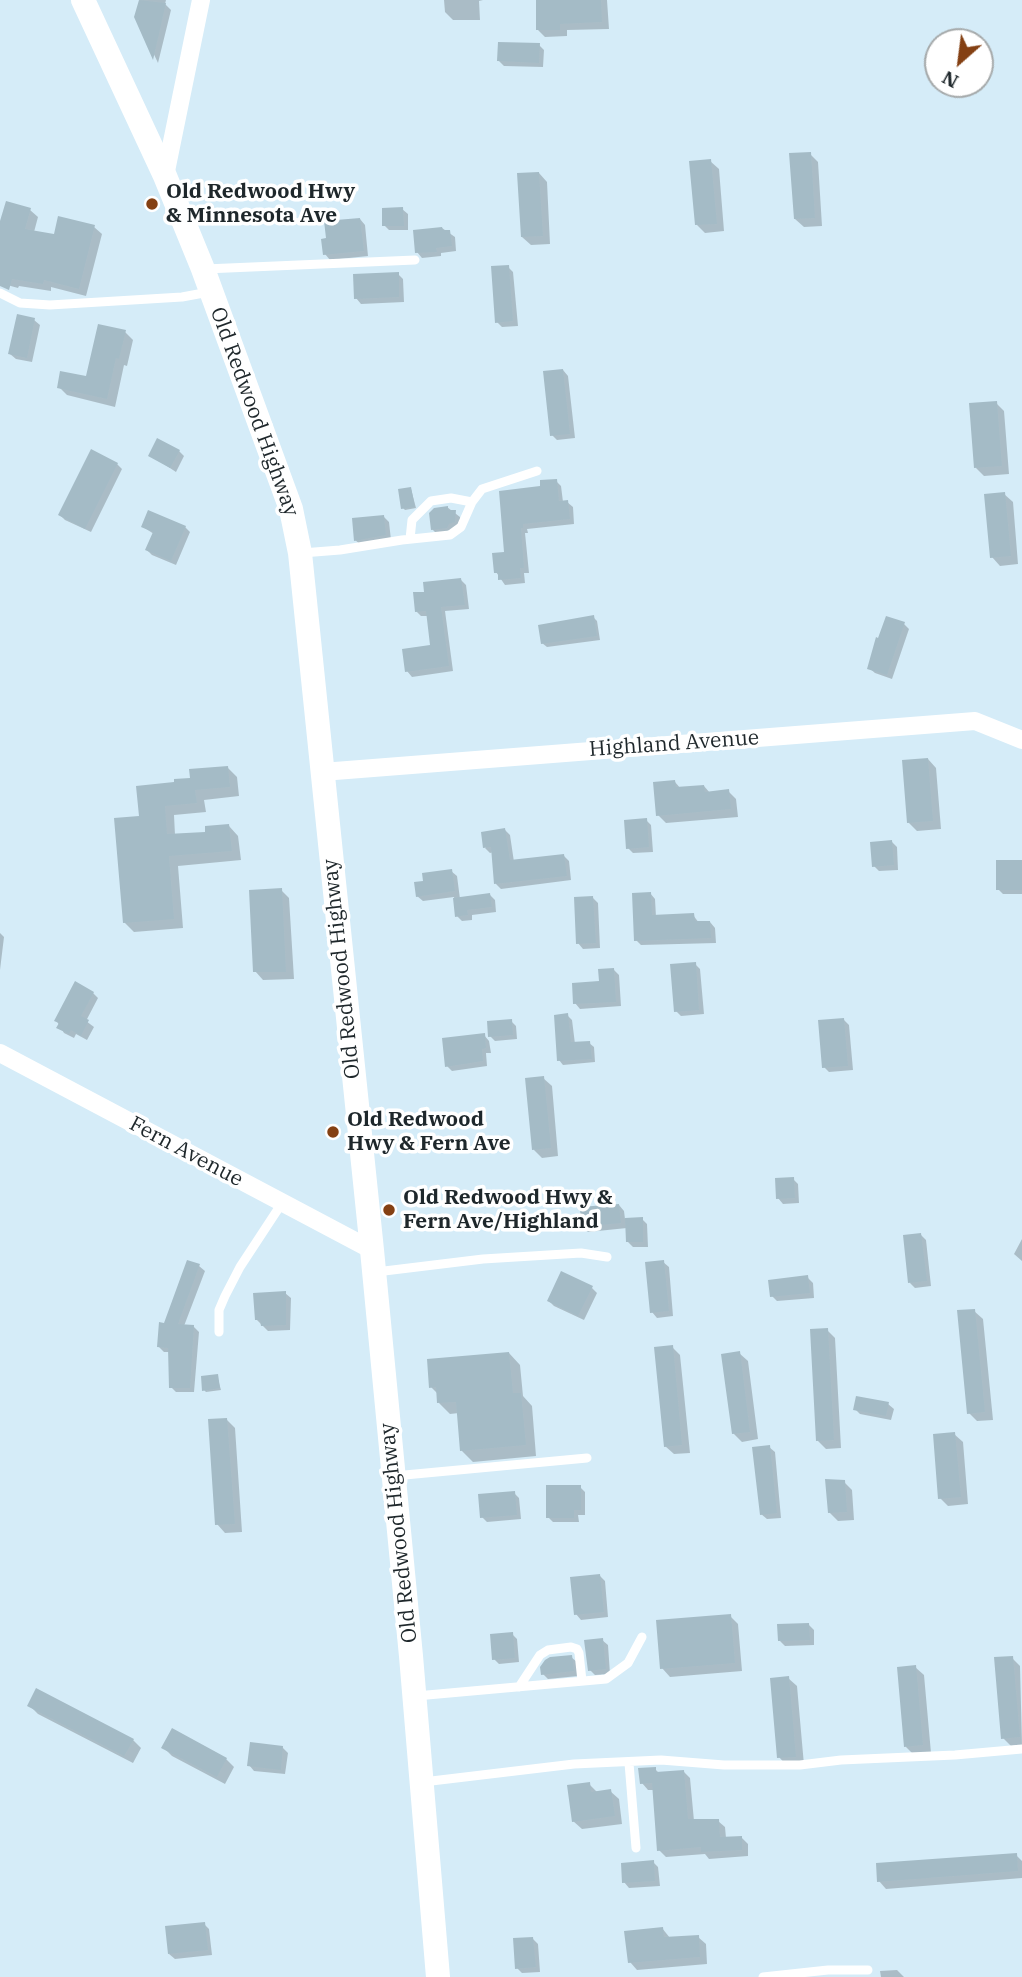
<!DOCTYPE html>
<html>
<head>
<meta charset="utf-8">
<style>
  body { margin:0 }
  #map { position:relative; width:1022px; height:1977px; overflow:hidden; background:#d5ecf8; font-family:"IBM Plex Serif",serif }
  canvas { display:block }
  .north { position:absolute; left:924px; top:28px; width:70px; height:70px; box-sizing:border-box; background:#fff; border:2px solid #a5a9aa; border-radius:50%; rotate:208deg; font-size:19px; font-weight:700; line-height:28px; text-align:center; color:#1e272b }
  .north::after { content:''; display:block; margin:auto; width:24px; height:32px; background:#844013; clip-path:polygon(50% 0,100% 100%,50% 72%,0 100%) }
</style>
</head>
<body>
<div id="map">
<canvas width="1022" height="1977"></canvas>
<div class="north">N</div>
</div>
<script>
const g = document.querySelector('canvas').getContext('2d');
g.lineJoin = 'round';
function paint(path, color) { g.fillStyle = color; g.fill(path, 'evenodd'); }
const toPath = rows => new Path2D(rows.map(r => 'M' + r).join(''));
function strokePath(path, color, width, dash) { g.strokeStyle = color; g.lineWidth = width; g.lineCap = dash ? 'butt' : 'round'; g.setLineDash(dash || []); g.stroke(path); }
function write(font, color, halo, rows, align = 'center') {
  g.font = font + ' "IBM Plex Serif",serif'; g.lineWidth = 7; g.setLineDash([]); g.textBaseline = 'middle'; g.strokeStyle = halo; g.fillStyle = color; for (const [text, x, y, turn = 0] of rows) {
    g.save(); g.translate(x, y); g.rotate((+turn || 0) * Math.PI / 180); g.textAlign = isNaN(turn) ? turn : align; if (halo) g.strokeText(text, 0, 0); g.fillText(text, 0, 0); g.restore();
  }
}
const shadow = toPath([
  [140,0,166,0,165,4,171,10,158,63,136,16],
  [444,0,483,0,479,1,480,20,453,20,445,12],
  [537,0,607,0,609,29,567,30,567,36,545,37,538,30],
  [539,45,544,50,543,67,504,66,499,61],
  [810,154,818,162,822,226,804,227,795,219],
  [710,161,719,169,724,231,705,233,697,225],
  [539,173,547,182,550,244,531,245,522,237],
  [402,209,408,214,408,230,389,230,384,225],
  [30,210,38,217,34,232,55,236,94,227,102,234,86,296,51,287,51,291,19,286,18,288,0,283,0,228],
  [360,219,365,225,368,256,330,260,325,254],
  [442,228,455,237,456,251,441,253,441,256,422,258,417,252],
  [508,267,513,272,518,326,502,327,497,322],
  [398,274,403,279,404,302,361,304,356,298],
  [34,320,40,325,32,362,16,359,10,354],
  [125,332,133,340,127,366,124,365,115,407,67,395,59,387,88,379],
  [563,370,568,376,575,438,557,440,552,435],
  [996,403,1004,411,1009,474,984,476,976,468],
  [179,451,184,456,176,472,150,455],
  [117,464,122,469,91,532,65,520,60,515],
  [556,481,561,486,563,502,567,502,573,507,574,524,527,529,528,533,525,533,529,573,524,573,525,583,505,585,496,572,542,487],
  [411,489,416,508,405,510,403,508],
  [1004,494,1013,502,1018,564,1000,566,992,557],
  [447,507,460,517,460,527,437,534,432,529],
  [384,517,389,522,391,540,361,545,355,540],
  [143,527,185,527,190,532,176,565,152,555,147,550,154,534],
  [461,580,466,585,469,609,445,611,453,671,412,677,407,671,432,647,428,616,421,616,416,611,426,593],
  [593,617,597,621,600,640,547,647,542,643],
  [904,624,909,629,892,679,875,673,869,668],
  [928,759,936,768,941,829,917,831,908,822],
  [227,767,237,777,239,796,204,800,206,812,174,815,175,835,207,833,229,826,238,836,241,860,178,866,183,928,134,932,124,922,141,818,176,784],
  [675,782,681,789,704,786,710,793,728,791,736,799,738,817,666,823,658,815],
  [646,820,651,825,653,852,633,853,628,848],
  [505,830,510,835,514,862,564,856,569,861,571,880,501,889,496,884,494,852,490,853,485,848],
  [892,842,897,847,898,870,879,871,874,866],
  [1022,861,1022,894,1003,894,998,889],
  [451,871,457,876,460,899,490,895,495,900,496,912,472,915,472,920,462,921,457,916,454,897,423,901,417,896],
  [281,890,289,898,294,979,263,980,255,971],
  [650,893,655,899,656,917,693,915,699,923,710,922,715,928,716,943,641,945,636,940],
  [592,897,598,903,600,948,583,949,578,943],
  [0,933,4,937,0,970],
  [695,964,700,969,704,1014,681,1016,676,1011],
  [614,970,619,975,621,1006,580,1009,575,1003],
  [93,993,98,998,86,1021,94,1027,87,1040,76,1034,74,1038,64,1033,56,1020],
  [567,1015,572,1020,575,1044,589,1043,594,1047,595,1062,563,1065,559,1060],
  [844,1020,849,1025,853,1070,829,1072,824,1067],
  [511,1021,516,1026,517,1039,495,1041,490,1036],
  [484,1035,489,1041,491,1053,486,1053,487,1066,452,1071,447,1066],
  [543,1078,552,1086,558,1156,542,1158,534,1150],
  [793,1179,798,1184,799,1203,783,1204,778,1198],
  [619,1205,624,1211,625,1219,642,1219,647,1224,648,1247,633,1247,628,1242,627,1228,588,1232,583,1226],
  [921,1235,926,1240,931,1286,915,1288,910,1283],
  [1022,1239,1022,1261,1014,1254],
  [188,1262,199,1266,205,1271,184,1326,193,1326,199,1332,194,1392,176,1392,171,1387,170,1352,164,1352,159,1347],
  [663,1262,669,1267,673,1316,657,1318,652,1312],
  [807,1277,813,1283,814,1298,777,1301,772,1296],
  [592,1288,597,1293,584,1320,554,1306,549,1301],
  [285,1293,291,1298,290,1330,268,1331,256,1319],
  [974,1311,983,1319,993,1420,977,1421,969,1413],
  [827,1330,835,1338,841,1448,826,1449,818,1441],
  [672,1347,680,1355,690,1453,674,1454,665,1446],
  [509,1353,520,1365,523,1396,532,1406,536,1456,473,1462,462,1451,459,1413,450,1414,439,1403,438,1394,431,1387],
  [739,1353,748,1361,758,1439,742,1442,733,1433],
  [217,1376,221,1390,206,1392,204,1390],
  [888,1404,894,1409,891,1420,860,1414,855,1409],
  [227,1420,235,1428,242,1532,225,1533,217,1524],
  [954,1434,963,1442,968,1504,948,1506,940,1498],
  [769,1447,775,1452,781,1518,767,1519,761,1514],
  [844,1482,852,1490,854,1520,838,1521,829,1512],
  [580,1487,585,1492,585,1515,578,1515,579,1522,553,1522,548,1517],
  [514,1493,519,1498,521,1519,487,1522,482,1517],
  [600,1576,605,1581,608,1617,581,1620,576,1614],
  [730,1616,738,1624,742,1671,670,1677,662,1668],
  [808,1624,814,1630,814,1645,785,1646,780,1641],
  [512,1634,517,1639,519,1662,499,1664,494,1659],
  [602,1640,608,1645,610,1674,595,1675,590,1670],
  [571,1657,577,1662,578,1676,548,1679,543,1674],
  [1012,1658,1020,1666,1022,1745,1011,1746,1003,1738],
  [915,1667,924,1675,931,1753,914,1755,906,1747],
  [788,1678,797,1686,804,1765,787,1766,779,1757],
  [29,1705,133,1740,141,1748,133,1763,38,1714],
  [282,1747,288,1753,285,1774,254,1771,249,1765],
  [164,1748,226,1759,234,1767,225,1784,172,1756],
  [655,1769,660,1774,684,1772,690,1778,694,1821,718,1821,725,1827,726,1838,741,1837,748,1844,748,1856,709,1859,705,1854,666,1857,659,1850,654,1790,648,1790,642,1783],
  [589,1784,598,1793,610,1791,619,1799,622,1824,582,1829,573,1821],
  [1016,1855,1022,1861,1022,1878,886,1889,879,1881],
  [653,1862,658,1867,660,1886,629,1888,624,1882],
  [204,1924,209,1929,212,1955,175,1959,169,1954],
  [662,1928,670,1938,698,1937,706,1944,707,1964,637,1970,630,1962],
  [533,1939,538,1944,540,1972,522,1973,517,1968],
  [897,1970,904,1977,881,1977,880,1971]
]);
const building = toPath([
  [139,0,166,3,153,60,134,17],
  [536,0,601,0,602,22,560,24,560,30,536,30],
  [498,42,540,43,539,63,497,61],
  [811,152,815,218,794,219,789,153],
  [711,159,717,224,695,225,689,161],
  [539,172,543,236,521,237,517,173],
  [6,201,31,208,25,229,54,234,58,216,95,225,79,289,44,280,43,284,12,279,9,290,0,286,0,221],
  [403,207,404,226,382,226,382,208],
  [360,218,364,251,323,255,321,239,326,238,324,221],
  [442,227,443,230,450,230,452,246,436,248,437,252,415,253,413,230],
  [509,265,513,321,495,323,491,266],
  [399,272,399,297,354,299,353,274],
  [17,314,35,318,27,358,8,354],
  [98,324,126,330,119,359,116,358,107,399,57,388,60,371,86,376],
  [563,369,570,434,550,436,543,371],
  [997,401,1002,466,974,468,969,403],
  [157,438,180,450,170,468,148,456],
  [91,449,118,463,85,529,58,515],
  [557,479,559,501,568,500,570,519,523,524,523,528,521,528,524,568,520,568,521,578,498,580,498,573,494,573,492,553,504,552,499,491,540,486,540,480],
  [411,487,415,507,401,509,398,489],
  [1005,492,1011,556,990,558,984,494],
  [448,506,448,510,456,510,455,522,449,524,447,528,431,530,429,513,434,508],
  [148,510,186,526,171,561,145,550,153,532,141,527],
  [384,515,386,535,354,541,352,518],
  [461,578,465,605,441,607,449,666,405,672,402,649,430,645,426,611,415,612,413,592,424,592,423,582],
  [594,615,597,636,541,644,538,625],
  [886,616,905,622,887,675,867,669,876,637,878,638],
  [928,758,933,821,907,823,902,760],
  [228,766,230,787,195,790,197,803,165,806,167,834,205,832,205,826,229,824,232,851,169,856,174,919,123,923,114,818,139,816,136,786,174,782,174,779,190,778,189,769],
  [675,780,676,787,704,785,705,792,729,789,731,809,656,816,653,782],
  [647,818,649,847,626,849,624,820],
  [505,828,510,860,564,854,567,876,494,884,491,847,483,848,481,832],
  [892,840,894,865,872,867,870,842],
  [996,860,1022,860,1022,890,996,890],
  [452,869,455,891,416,897,414,882,423,881,422,873],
  [282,888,286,972,253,972,249,890],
  [651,892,652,915,694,913,695,921,710,921,711,938,634,941,632,893],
  [490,893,492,907,467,910,468,915,455,917,453,898],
  [593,896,596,943,576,944,574,897],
  [696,962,699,1010,674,1012,670,964],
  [614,968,616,1002,573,1004,572,983,599,981,598,969],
  [75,981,94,992,81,1016,89,1020,81,1036,71,1030,69,1034,56,1028,59,1023,54,1021],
  [568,1013,571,1042,590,1041,592,1059,557,1061,554,1015],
  [844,1018,848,1066,822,1068,818,1020],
  [512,1019,513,1035,488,1037,487,1021],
  [485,1033,486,1048,482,1049,483,1061,445,1067,442,1038],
  [544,1076,551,1148,532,1150,525,1078],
  [794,1177,795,1198,776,1199,775,1178],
  [619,1204,621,1223,581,1227,580,1207],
  [643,1217,643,1242,626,1242,625,1218],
  [921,1233,927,1281,908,1283,903,1235],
  [187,1260,200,1264,178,1324,194,1325,190,1388,169,1388,168,1348,157,1347,159,1322,164,1323],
  [664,1260,669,1311,650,1313,645,1262],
  [561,1271,593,1286,578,1316,547,1301],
  [808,1275,810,1293,770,1297,768,1280],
  [286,1291,286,1325,261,1326,260,1320,255,1320,253,1293],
  [975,1309,985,1412,967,1414,957,1310],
  [828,1328,834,1440,816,1441,810,1329],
  [673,1345,682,1445,664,1447,654,1347],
  [740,1351,750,1432,732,1434,721,1354],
  [509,1352,513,1393,521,1393,526,1445,460,1451,456,1402,437,1403,436,1387,429,1388,427,1359],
  [218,1374,220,1388,202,1391,201,1376],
  [856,1396,889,1402,886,1416,853,1410],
  [227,1418,235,1524,215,1525,208,1419],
  [955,1432,961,1497,938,1499,933,1434],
  [770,1445,777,1513,760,1515,752,1447],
  [825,1479,845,1480,847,1512,828,1513],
  [546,1485,581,1485,581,1510,574,1510,574,1518,546,1518],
  [515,1491,517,1515,480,1518,478,1494],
  [600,1574,604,1612,574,1615,570,1577],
  [731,1614,735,1663,660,1669,656,1620],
  [809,1623,810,1640,778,1641,777,1624],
  [513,1632,515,1658,492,1660,490,1634],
  [603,1638,606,1669,588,1671,584,1640],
  [572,1655,574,1671,541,1675,540,1667,545,1660,550,1657],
  [1013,1656,1020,1737,1001,1739,994,1657],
  [916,1665,923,1745,904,1747,897,1667],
  [789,1676,796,1757,777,1758,770,1678],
  [36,1688,134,1739,124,1756,27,1706],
  [172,1728,227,1758,217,1777,161,1748],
  [250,1742,283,1746,281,1770,247,1766],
  [656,1767,656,1772,684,1770,688,1819,719,1819,720,1837,742,1836,742,1850,701,1852,701,1847,657,1851,652,1783,640,1784,638,1768],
  [590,1782,591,1792,611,1789,615,1816,572,1822,567,1785],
  [1017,1853,1018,1871,877,1882,876,1863],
  [654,1860,655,1881,622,1883,621,1863],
  [205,1922,208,1950,168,1954,165,1926],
  [663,1927,664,1937,699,1935,700,1957,628,1963,624,1931],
  [533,1937,536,1967,515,1969,513,1938]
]);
const lane = toPath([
  [205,269,415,260],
  [0,293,20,303,50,305,182,297,209,292],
  [410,539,412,520,431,501,451,498,472,502],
  [302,553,340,550,402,540,450,535,461,527,472,502,482,489,537,471],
  [376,1272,483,1259,581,1253,607,1257],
  [219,1332,219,1310,225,1296,240,1267,282,1203],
  [394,1476,587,1458],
  [519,1687,540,1655,548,1650,571,1647,577,1649,579,1653,582,1681],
  [416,1696,606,1679,628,1663,642,1637],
  [629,1763,636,1848],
  [423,1782,574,1764,661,1760,724,1765,800,1765,841,1760,955,1755,1022,1749],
  [763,1977,828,1970,868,1970]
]);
const street = toPath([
  [165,176,201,0],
  [322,772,975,721,1022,740],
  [0,1053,372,1250]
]);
const secondary = toPath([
  [83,0,165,176,203,269,291,509,300,553,372,1250,411,1656,438,1977]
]);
const markers = [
  [152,204,7,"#844013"],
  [333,1132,7,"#844013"],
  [389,1210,7,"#844013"]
];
const poiNames = [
  ["Old Redwood Hwy",166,192],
  ["& Minnesota Ave",166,216],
  ["Old Redwood",347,1120],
  ["Hwy & Fern Ave",347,1144],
  ["Old Redwood Hwy &",403,1198],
  ["Fern Ave/Highland",403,1222]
];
const streetNames = [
  ["Old Redwood Highway",254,412,70],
  ["Highland Avenue",674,744,-4],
  ["Old Redwood Highway",342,969,-96],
  ["Fern Avenue",186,1152,28],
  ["Old Redwood Highway",399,1533,-96]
];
paint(shadow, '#0003');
paint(building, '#a4bbc6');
strokePath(lane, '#fff', 9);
strokePath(street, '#fff', 18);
strokePath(secondary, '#fff', 24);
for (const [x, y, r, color] of markers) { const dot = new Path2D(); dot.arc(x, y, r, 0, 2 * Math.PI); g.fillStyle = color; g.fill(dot); strokePath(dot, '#fff', 2.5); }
write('bold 21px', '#1e272b', '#fff', poiNames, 'left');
write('21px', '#1e272b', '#fff', streetNames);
</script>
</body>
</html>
